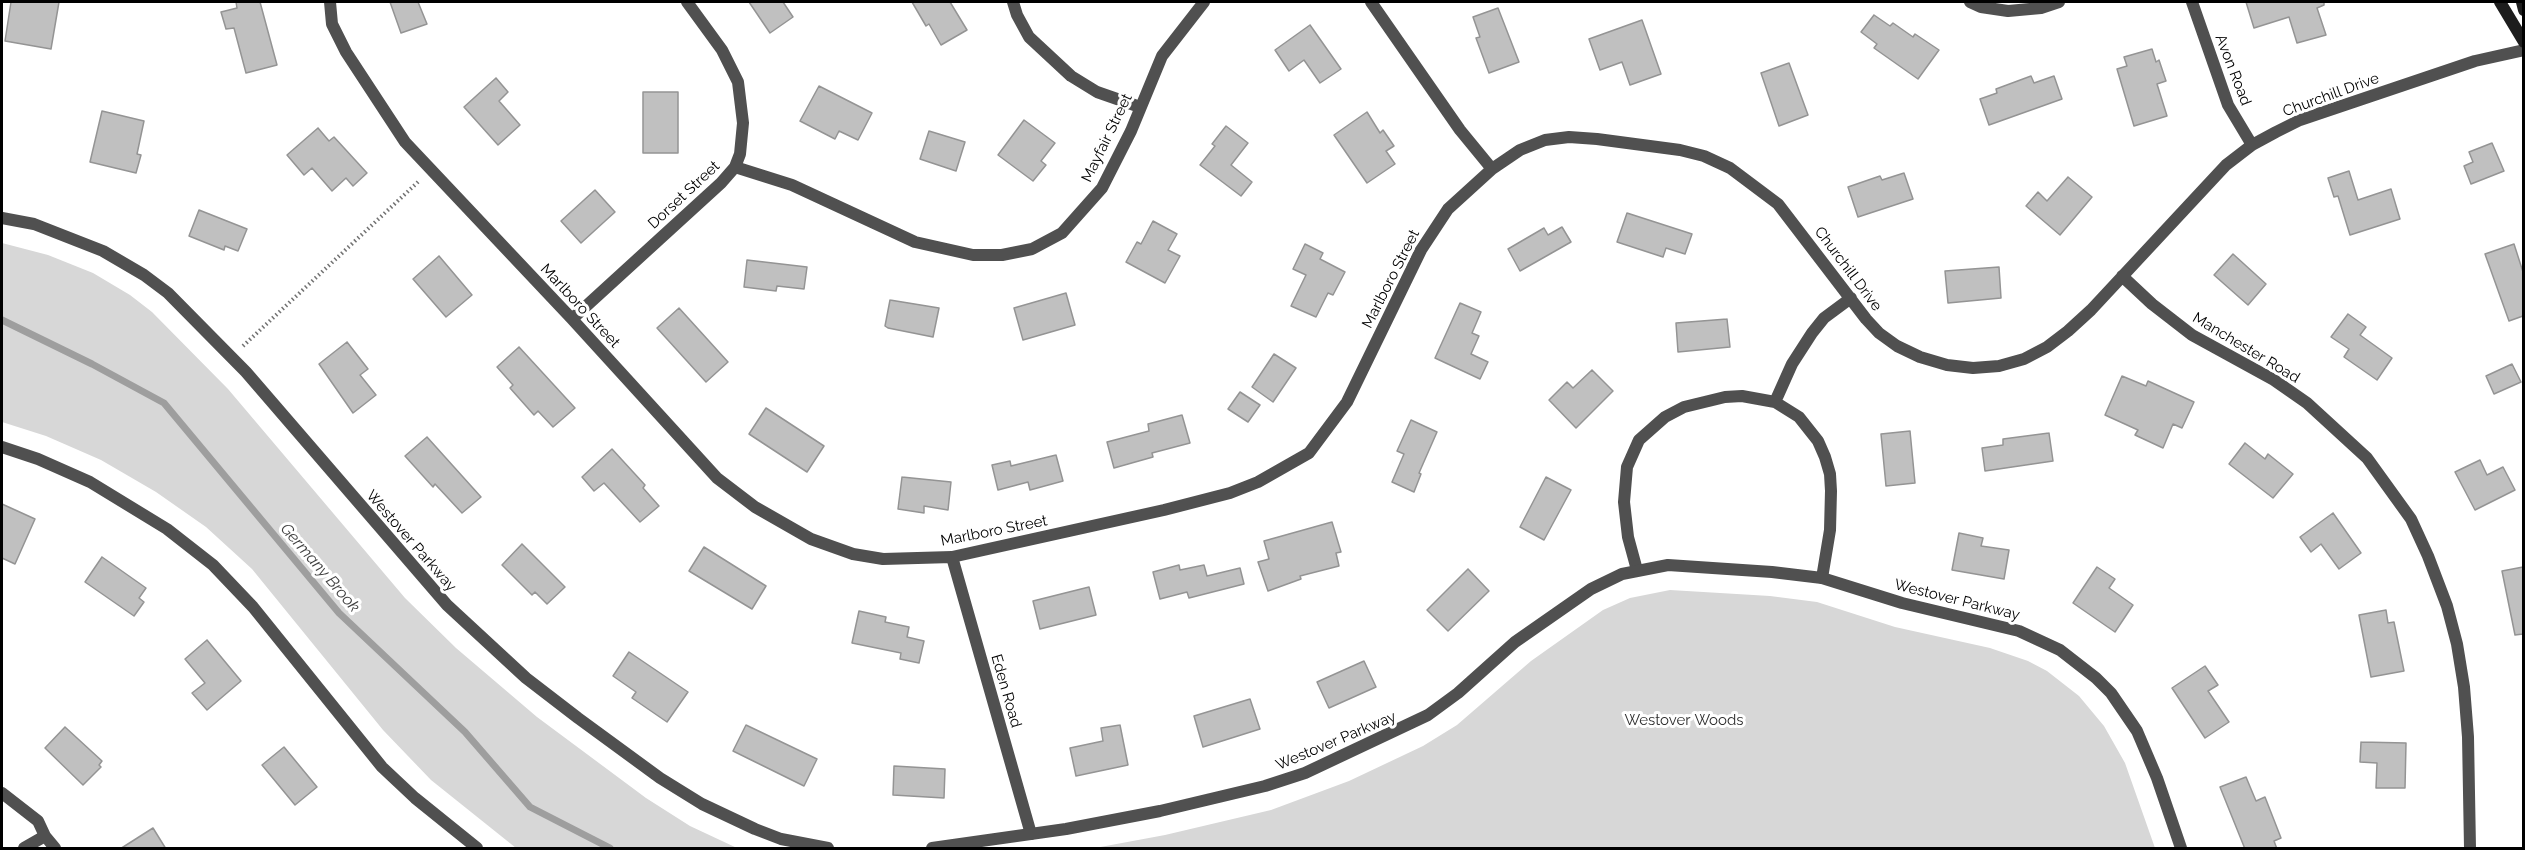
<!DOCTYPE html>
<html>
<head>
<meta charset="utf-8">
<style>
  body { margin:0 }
  #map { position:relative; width:2525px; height:850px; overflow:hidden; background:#fff; font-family:Raleway,sans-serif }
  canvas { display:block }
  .frame { position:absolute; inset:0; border:3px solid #000; pointer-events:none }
</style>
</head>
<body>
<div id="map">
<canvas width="2525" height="850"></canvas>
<div class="frame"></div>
</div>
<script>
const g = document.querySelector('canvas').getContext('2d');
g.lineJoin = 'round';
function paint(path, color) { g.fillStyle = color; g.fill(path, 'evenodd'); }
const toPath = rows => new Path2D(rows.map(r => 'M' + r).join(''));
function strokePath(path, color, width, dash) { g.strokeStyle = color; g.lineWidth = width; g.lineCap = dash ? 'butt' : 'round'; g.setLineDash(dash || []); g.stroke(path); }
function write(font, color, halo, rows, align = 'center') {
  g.font = font + ' Raleway,sans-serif'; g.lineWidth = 6; g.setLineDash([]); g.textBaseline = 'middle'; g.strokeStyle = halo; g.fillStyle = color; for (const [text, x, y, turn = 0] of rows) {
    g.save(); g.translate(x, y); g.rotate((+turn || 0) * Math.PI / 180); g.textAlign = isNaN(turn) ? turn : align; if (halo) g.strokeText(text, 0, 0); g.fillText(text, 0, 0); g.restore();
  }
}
const green = toPath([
  [2,243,48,255,93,273,130,295,152,312,228,389,405,598,456,648,537,717,646,798,690,826,737,848,516,848,431,780,383,730,252,569,206,527,156,492,101,460,46,436,2,422],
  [1670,590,1770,596,1817,602,1895,627,1990,648,2028,661,2047,671,2079,696,2104,726,2125,763,2155,848,1095,848,1165,835,1271,810,1349,781,1423,746,1457,725,1531,661,1603,610,1630,598]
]);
const stream = toPath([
  [2,320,92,364,164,403,339,613,465,732,530,807,610,848]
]);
const building = toPath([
  [11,2,59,2,51,49,5,41,11,2],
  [236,2,260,2,277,65,246,73,234,28,226,29,221,12,237,8,236,2],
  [390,2,418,2,427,24,401,33,390,2],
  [749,2,783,2,793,17,770,33,749,2],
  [912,2,950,2,967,30,941,45,929,24,926,26,912,2],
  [2246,2,2324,2,2324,5,2317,8,2326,35,2297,43,2289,17,2254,28,2246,2],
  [1498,8,1519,62,1489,73,1476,38,1480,37,1473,17,1498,8],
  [1874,15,1890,26,1893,23,1913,37,1915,34,1939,50,1918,79,1874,48,1877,44,1861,32,1874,15],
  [1642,20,1661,74,1630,85,1622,62,1600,70,1589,39,1642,20],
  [1310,25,1341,69,1320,83,1304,60,1289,71,1275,50,1310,25],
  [2152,49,2156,62,2159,60,2166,81,2157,84,2167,116,2134,126,2117,69,2127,66,2124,57,2152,49],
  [1789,63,1808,115,1779,126,1761,73,1789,63],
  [2031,76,2034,83,2054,76,2062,99,1989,125,1980,99,1997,93,1996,89,2031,76],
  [496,78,508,92,499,101,520,125,498,145,464,107,496,78],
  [819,86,872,113,858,140,839,131,835,139,800,121,819,86],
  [643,92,678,92,678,153,643,153,643,92],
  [102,111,144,121,137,154,141,155,136,173,90,162,102,111],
  [1367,112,1380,133,1383,130,1394,146,1386,151,1395,164,1367,183,1334,135,1367,112],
  [1024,120,1055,143,1041,161,1046,165,1033,181,998,155,1024,120],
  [1226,126,1248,143,1231,165,1252,182,1241,196,1200,165,1215,146,1212,144,1226,126],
  [318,128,329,141,334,137,367,173,353,186,346,178,332,191,312,168,304,175,287,155,318,128],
  [929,131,965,142,956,171,920,159,929,131],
  [2492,143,2504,171,2471,184,2464,166,2473,162,2469,152,2492,143],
  [2349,171,2358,200,2391,189,2400,219,2350,235,2338,196,2334,197,2328,178,2349,171],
  [1904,173,1913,199,1858,217,1848,187,1880,176,1882,180,1904,173],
  [2068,177,2092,197,2060,235,2026,206,2038,192,2047,201,2068,177],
  [595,190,615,212,581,243,561,221,595,190],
  [199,210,247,229,238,251,225,246,224,250,189,236,199,210],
  [1627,213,1692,234,1685,254,1666,248,1663,257,1617,242,1627,213],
  [1153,221,1177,234,1168,250,1180,256,1165,283,1126,262,1137,242,1141,244,1153,221],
  [1562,227,1571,242,1520,271,1508,249,1544,228,1548,235,1562,227],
  [1305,244,1323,253,1320,259,1345,272,1333,295,1328,293,1316,317,1291,306,1306,275,1293,269,1305,244],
  [2514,244,2523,272,2523,316,2509,321,2485,254,2514,244],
  [2233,254,2266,284,2248,305,2214,275,2233,254],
  [439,256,472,295,446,317,413,279,439,256],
  [747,260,807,267,804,289,777,286,776,291,744,287,747,260],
  [1999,267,2001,298,1948,303,1945,271,1999,267],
  [1066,293,1075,325,1023,340,1014,308,1066,293],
  [890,300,939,308,933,337,888,328,885,326,890,300],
  [1460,303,1481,312,1472,333,1479,336,1471,354,1488,362,1480,379,1435,358,1460,303],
  [679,308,728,362,706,382,657,328,679,308],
  [2348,314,2366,327,2360,335,2392,358,2377,380,2344,357,2349,349,2331,337,2348,314],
  [1727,319,1730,347,1678,352,1676,323,1727,319],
  [347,342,368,369,360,375,376,395,353,413,319,364,347,342],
  [519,347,575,408,553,427,538,411,534,415,510,388,513,385,497,367,519,347],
  [1274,354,1296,368,1273,402,1252,387,1274,354],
  [2512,364,2521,382,2494,394,2486,376,2512,364],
  [1592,370,1613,391,1576,428,1549,400,1567,382,1573,388,1592,370],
  [2122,376,2146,386,2148,381,2194,402,2182,428,2173,424,2163,448,2135,435,2138,430,2105,415,2122,376],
  [1240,392,1260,405,1248,422,1228,409,1240,392],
  [766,408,824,446,807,472,749,434,766,408],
  [1182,415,1190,443,1152,453,1153,457,1114,468,1107,442,1149,431,1148,424,1182,415],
  [1411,420,1437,432,1419,473,1421,474,1414,492,1392,482,1404,454,1397,451,1411,420],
  [1910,431,1915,483,1886,486,1881,434,1910,431],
  [2049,433,2053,461,1985,471,1982,448,2003,445,2003,439,2049,433],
  [427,437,481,497,462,513,435,484,433,487,405,456,427,437],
  [2245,443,2265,459,2268,454,2293,474,2273,498,2229,464,2245,443],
  [612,449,645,485,643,488,659,506,640,522,604,483,594,491,582,477,612,449],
  [1056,455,1063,481,1030,490,1028,482,998,490,992,465,1010,461,1011,466,1056,455],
  [2480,460,2487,475,2503,467,2515,490,2475,510,2455,472,2480,460],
  [902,477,951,482,948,510,924,506,924,513,898,509,902,477],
  [1546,477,1571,490,1544,540,1520,527,1546,477],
  [2,504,35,519,15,564,2,558,2,504],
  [2333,513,2361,553,2339,569,2321,544,2311,552,2300,537,2333,513],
  [1332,522,1341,552,1336,553,1339,566,1300,576,1301,579,1268,591,1258,562,1269,559,1264,541,1332,522],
  [1959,533,1983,538,1981,546,2009,550,2004,579,1952,570,1959,533],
  [522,544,565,587,547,604,535,592,532,595,502,565,522,544],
  [704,547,766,586,752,609,689,571,704,547],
  [102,557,146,588,139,598,144,602,134,616,85,582,102,557],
  [1179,565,1180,570,1204,565,1207,576,1240,568,1244,584,1189,598,1187,592,1160,599,1153,572,1179,565],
  [2097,567,2115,579,2109,588,2133,605,2115,632,2073,603,2097,567],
  [2523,567,2523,634,2515,635,2502,571,2523,567],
  [1468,569,1489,591,1448,631,1427,610,1468,569],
  [1089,587,1096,615,1040,629,1033,601,1089,587],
  [2386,610,2388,623,2394,622,2404,671,2371,677,2359,615,2386,610],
  [859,611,886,617,885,622,909,627,907,637,924,641,919,663,900,659,901,653,852,643,859,611],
  [207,640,241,681,207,710,192,693,205,683,185,659,207,640],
  [629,652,688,692,667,722,632,698,636,692,613,676,629,652],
  [1364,661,1376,687,1329,708,1317,682,1364,661],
  [2205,666,2218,685,2208,691,2229,722,2205,738,2172,688,2205,666],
  [1250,699,1260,729,1203,747,1194,716,1250,699],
  [746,725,817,759,804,786,733,751,746,725],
  [1120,725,1128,765,1076,776,1070,748,1103,741,1101,728,1120,725],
  [65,727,102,761,99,765,101,767,83,785,45,748,65,727],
  [2361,742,2406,743,2405,788,2376,788,2377,763,2360,762,2361,742],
  [284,747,317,787,295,805,262,765,284,747],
  [894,766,945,769,944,798,893,795,894,766],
  [2246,777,2256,801,2265,797,2281,838,2274,841,2277,849,2245,849,2220,787,2246,777],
  [153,828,166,849,120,849,153,828]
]);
const path = toPath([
  [243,346,419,181]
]);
const minor = toPath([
  [330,2,332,24,346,52,405,142,572,319,717,478,755,507,811,539,853,554,883,559,952,557,1164,510,1230,493,1258,482,1309,453,1347,402,1421,250,1448,209,1492,169,1520,150,1545,140,1569,137,1597,139,1680,150,1704,156,1730,168,1778,204,1866,319,1879,333,1897,346,1920,357,1947,365,1973,368,1999,366,2024,359,2047,347,2068,331,2091,310,2226,165,2252,145,2276,132,2300,120,2475,61,2524,50],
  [1013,2,1017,15,1029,37,1071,76,1097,92,1140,107],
  [1371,2,1460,130,1492,169],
  [1970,2,1981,7,2008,11,2041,8,2059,2],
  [2192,2,2228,105,2252,145],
  [735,167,792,185,915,242,973,255,1002,255,1032,249,1062,233,1102,188,1131,131,1162,56,1204,2],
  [2122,276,2152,304,2192,335,2274,380,2307,403,2367,458,2411,519,2428,556,2447,606,2457,644,2464,687,2468,737,2470,848],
  [572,319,721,183,735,167,740,154,743,123,738,82,722,50,687,2],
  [1775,402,1792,364,1812,333,1824,318,1851,298],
  [952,557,1031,834],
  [1637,570,1628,537,1624,502,1627,467,1639,440,1665,417,1684,407,1725,397,1742,396,1775,402,1799,417,1818,441,1825,457,1830,474,1831,491,1830,530,1822,578],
  [2,793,38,821,45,836,55,848],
  [24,848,45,836]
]);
const tertiary = toPath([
  [2,218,34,224,103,251,144,275,168,293,246,372,447,605,526,678,578,718,660,778,702,804,755,829,781,839,828,848],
  [2,447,38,459,90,482,167,529,213,565,253,607,382,767,415,798,477,848],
  [932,848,1066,829,1160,811,1265,786,1305,773,1428,715,1458,693,1515,642,1591,589,1622,574,1668,565,1772,572,1822,578,1902,603,2019,631,2060,650,2096,678,2111,693,2137,731,2157,778,2181,848]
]);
const secondary = toPath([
  [2500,2,2524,42],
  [2522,2,2524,10]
]);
const streetNames = [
  ["Avon Road",2233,70,69],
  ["Churchill Drive",2331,95,-20],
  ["Mayfair Street",1107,138,-64],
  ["Dorset Street",684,195,-43],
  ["Churchill Drive",1848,269,53],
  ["Marlboro Street",1391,279,-63],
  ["Marlboro Street",580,306,47],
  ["Manchester Road",2246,348,31],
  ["Marlboro Street",994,531,-11],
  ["Westover Parkway",411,541,49],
  ["Westover Parkway",1957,600,14],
  ["Eden Road",1006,691,74],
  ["Westover Parkway",1336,741,-23]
];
const parkNames = [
  ["Westover Woods",1684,720]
];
const waterNames = [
  ["Germany Brook",320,568,49]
];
paint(green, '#d7d7d7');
strokePath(stream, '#9e9e9e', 7);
paint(building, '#c0c0c0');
strokePath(building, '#949494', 1.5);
strokePath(path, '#727272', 4, [1.5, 3]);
strokePath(minor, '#505050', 12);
strokePath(tertiary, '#505050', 12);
strokePath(secondary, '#1d1d1d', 12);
write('15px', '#000', '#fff', streetNames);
write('15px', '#2e2e2e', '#fff', parkNames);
write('italic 16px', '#3f3f3f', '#fff', waterNames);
</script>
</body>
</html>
